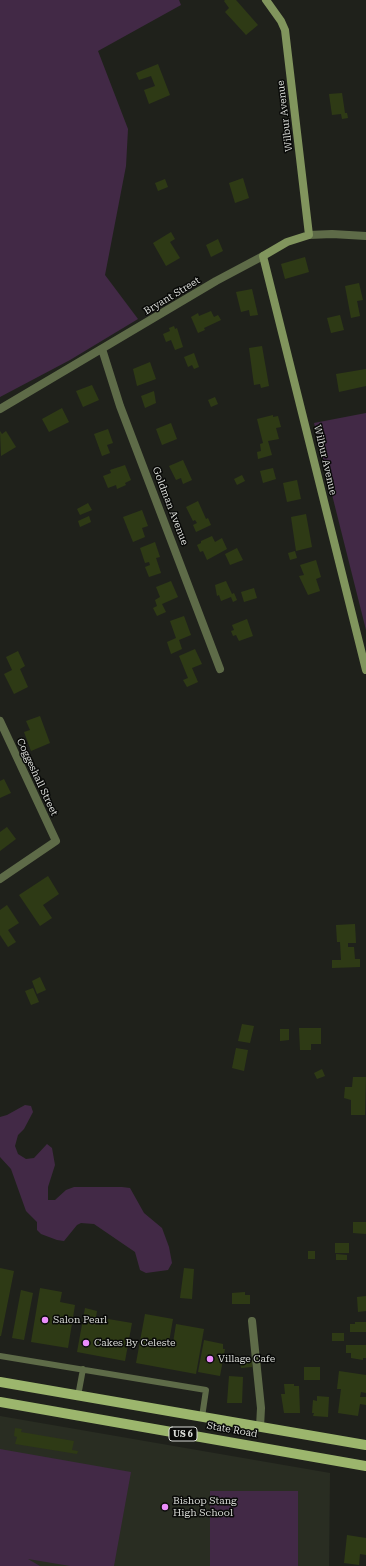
<!DOCTYPE html>
<html>
<head>
<meta charset="utf-8">
<style>
  body { margin:0 }
  canvas { display:block; background:#1f211b }
</style>
</head>
<body>
<canvas width="366" height="1566"></canvas>
<script>
const g = document.querySelector('canvas').getContext('2d');
g.lineJoin = 'round';
function paint(path, color) { g.fillStyle = color; g.fill(path, 'evenodd'); }
const toPath = rows => new Path2D(rows.map(r => 'M' + r).join(''));
function strokePath(path, color, width, dash) { g.strokeStyle = color; g.lineWidth = width; g.lineCap = dash ? 'butt' : 'round'; g.setLineDash(dash || []); g.stroke(path); }
function write(font, color, halo, rows, align = 'center') {
  g.font = font + ' "Roboto Serif",serif'; g.lineWidth = 3; g.setLineDash([]); g.textBaseline = 'middle'; g.strokeStyle = halo; g.fillStyle = color; for (const [text, x, y, turn = 0] of rows) {
    g.save(); g.translate(x, y); g.rotate((+turn || 0) * Math.PI / 180); g.textAlign = isNaN(turn) ? turn : align; if (halo) g.strokeText(text, 0, 0); g.fillText(text, 0, 0); g.restore();
  }
}
const built = toPath([
  [0,1416,330,1473,329,1566,0,1566]
]);
const green = toPath([
  [0,0,179,0,181,5,98,51,128,129,126,166,105,275,138,319,70,360,0,397],
  [366,413,366,630,314,423],
  [25,1105,31,1106,33,1112,24,1129,18,1135,15,1146,18,1154,26,1159,34,1158,47,1144,52,1148,55,1165,48,1187,48,1200,55,1200,66,1190,74,1187,122,1187,130,1188,144,1213,162,1228,169,1247,172,1263,168,1270,146,1273,140,1270,135,1252,94,1224,81,1223,77,1225,64,1241,57,1240,41,1234,37,1230,37,1222,26,1211,11,1169,0,1157,0,1117,7,1115],
  [0,1449,131,1472,114,1566,70,1566,28,1559,40,1566,0,1566],
  [210,1491,298,1491,298,1566,210,1566]
]);
const building = toPath([
  [225,0,236,0,258,25,246,35,225,12,229,8,224,1],
  [158,64,170,95,149,104,144,90,155,86,151,76,139,80,136,73],
  [342,93,345,113,347,113,348,118,342,119,341,114,332,115,329,94],
  [243,178,249,198,235,203,229,183],
  [165,179,168,187,158,191,155,183],
  [171,232,175,239,170,242,180,258,166,266,153,243],
  [218,239,223,251,211,257,206,245],
  [305,257,309,272,285,279,281,264],
  [359,283,363,300,357,301,360,316,351,318,345,286],
  [252,289,258,315,250,316,249,310,241,312,236,292],
  [211,311,214,317,218,315,221,320,204,328,205,330,198,333,191,317,198,313,199,316],
  [340,315,344,330,331,333,327,318],
  [174,326,175,329,177,328,183,347,175,350,171,340,166,342,163,334,170,331,169,328],
  [262,346,269,386,261,388,260,384,254,385,249,348],
  [194,353,199,367,194,369,192,365,188,367,184,357],
  [150,362,156,379,137,386,133,369],
  [366,369,366,386,339,392,336,374],
  [92,385,99,400,83,407,76,391],
  [154,391,156,403,145,408,141,396],
  [215,397,218,404,211,407,208,400],
  [62,408,69,422,49,432,42,419],
  [273,415,273,417,278,416,281,427,276,428,279,439,268,441,272,455,258,459,257,452,261,451,260,444,263,443,257,419],
  [171,423,177,439,162,445,156,429],
  [108,429,113,443,107,445,110,453,102,456,94,434],
  [0,431,2,434,6,431,16,447,1,456],
  [183,460,192,480,183,484,181,478,176,480,169,466],
  [125,465,131,480,125,483,126,485,117,489,116,485,108,488,103,476,111,473,110,470],
  [273,468,276,479,263,483,260,471],
  [242,475,245,481,237,485,234,479],
  [297,480,301,499,287,502,283,483],
  [198,501,206,519,208,518,211,525,196,532,193,525,197,523,195,520,193,521,186,507],
  [88,503,92,510,80,515,77,509],
  [142,510,148,526,142,528,145,537,133,542,123,517],
  [306,514,312,547,296,551,291,517],
  [89,516,91,522,80,527,78,521],
  [212,536,215,542,222,538,227,549,207,560,203,551,200,552,197,545,201,543,201,541],
  [155,542,160,557,156,558,161,573,149,577,145,567,150,565,149,562,145,563,140,548],
  [237,548,243,560,230,565,225,554],
  [295,551,297,558,290,560,288,553],
  [316,560,321,577,316,579,320,591,308,595,299,576,304,575,300,565],
  [171,581,178,597,162,604,166,612,157,616,153,608,157,606,155,600,160,597,156,587],
  [226,581,232,594,234,593,237,600,233,602,231,597,221,601,219,595,217,596,215,585],
  [254,588,257,598,244,602,241,592],
  [184,616,191,635,179,640,182,649,171,654,167,642,176,638,170,621],
  [247,619,253,636,239,641,236,635,233,636,231,631,234,630,232,625],
  [195,649,202,664,192,668,198,682,187,687,183,680,188,678,179,656],
  [18,651,25,666,20,669,28,687,14,694,4,674,12,670,6,657],
  [40,716,50,743,31,751,24,732,30,730,26,721],
  [4,779,11,793,0,798,0,781],
  [7,827,16,839,0,851,0,832],
  [48,876,59,894,43,905,52,918,40,926,19,895],
  [7,905,19,923,8,930,16,942,8,947,0,935,0,910],
  [355,924,356,943,348,943,348,947,354,947,355,959,360,959,360,967,332,968,332,960,341,960,340,942,337,942,336,925],
  [40,977,46,990,37,994,32,981],
  [33,988,39,1002,31,1005,25,991],
  [242,1024,254,1026,250,1043,238,1041],
  [299,1028,321,1028,321,1044,311,1044,311,1050,300,1050],
  [280,1029,289,1029,289,1040,280,1041],
  [236,1048,248,1050,244,1071,232,1068],
  [322,1069,325,1076,317,1079,314,1073],
  [353,1077,366,1077,365,1115,351,1115,351,1100,344,1098,345,1087,352,1087],
  [353,1222,366,1222,366,1234,353,1233],
  [335,1243,349,1243,349,1253,335,1253],
  [308,1251,315,1251,315,1259,308,1259],
  [336,1254,347,1255,347,1260,336,1260],
  [0,1268,14,1271,1,1336,0,1336],
  [184,1268,194,1269,192,1299,180,1298],
  [40,1288,62,1292,60,1302,75,1305,68,1348,31,1342],
  [21,1290,33,1293,24,1340,12,1338],
  [245,1292,245,1295,250,1295,250,1304,232,1304,232,1293],
  [366,1296,366,1311,358,1312,357,1297],
  [85,1308,97,1311,96,1317,132,1323,125,1361,77,1352],
  [145,1314,173,1319,169,1342,173,1343,176,1324,204,1329,196,1374,136,1363],
  [355,1322,366,1322,366,1332,350,1332,350,1324,355,1324],
  [332,1333,344,1333,344,1341,332,1341],
  [204,1340,223,1344,223,1349,225,1349,220,1376,198,1372],
  [346,1345,366,1345,366,1358,363,1358,363,1360,351,1358,351,1353,346,1353],
  [252,1360,252,1367,241,1368,240,1361],
  [304,1367,320,1367,320,1380,304,1380],
  [339,1371,366,1375,366,1393,361,1392,360,1397,366,1397,366,1405,360,1404,358,1416,338,1413,341,1389,337,1389],
  [229,1376,243,1377,242,1403,227,1403],
  [284,1384,294,1384,294,1386,299,1386,300,1413,284,1413,281,1394,285,1394],
  [317,1396,329,1397,328,1417,313,1416,314,1413,312,1413,313,1400,317,1401],
  [15,1428,22,1429,21,1432,74,1441,72,1450,78,1451,77,1454,15,1444,17,1437,14,1436],
  [347,1535,366,1538,366,1555,360,1554,359,1565,344,1563]
]);
const lane = toPath([
  [0,1356,206,1390,202,1417],
  [78,1396,83,1369]
]);
const street = toPath([
  [309,235,332,234,366,236],
  [102,349,120,406,220,669],
  [0,409,216,281,263,256],
  [0,721,56,841,0,879],
  [252,1321,261,1408,260,1427]
]);
const secondary = toPath([
  [266,0,281,21,285,30,309,235,287,242,263,256,366,670]
]);
const primary = toPath([
  [0,1382,366,1445],
  [0,1402,366,1466]
]);
const markers = [
  [45,1320,4,"#eb8dfb"],
  [86,1343,4,"#eb8dfb"],
  [210,1359,4,"#eb8dfb"],
  [165,1507,4,"#eb8dfb"]
];
const shields = [
  [183,1434,28]
];
const shieldNames = [
  ["US 6",183,1434]
];
const streetNames = [
  ["Wilbur Avenue",285,116,-97],
  ["Bryant Street",172,296,-31],
  ["Wilbur Avenue",325,460,77],
  ["Goldman Avenue",170,506,69],
  ["Coggeshall Street",37,777,65],
  ["State Road",232,1430,10]
];
const poiNames = [
  ["Salon Pearl",53,1320],
  ["Cakes By Celeste",94,1343],
  ["Village Cafe",218,1359],
  ["Bishop Stang",173,1501],
  ["High School",173,1513]
];
paint(built, '#292d22');
paint(green, '#422946');
paint(building, '#2e3a15');
strokePath(lane, '#5e6b48', 6);
strokePath(street, '#5e6b48', 8);
strokePath(secondary, '#81955d', 8);
strokePath(primary, '#9cb66d', 10);
for (const [x, y, r, color] of markers) { const dot = new Path2D(); dot.arc(x, y, r, 0, 2 * Math.PI); g.fillStyle = color; g.fill(dot); strokePath(dot, '#090a08', 1.5); }
for (const [x, y, w] of shields) { const box = new Path2D(); box.roundRect(x - w / 2, y - 7, w, 14, 3); g.fillStyle = '#090a08'; g.fill(box); strokePath(box, '#d8dad6', 1); }
write('bold 9px', '#d8dad6', null, shieldNames);
write('10px', '#d8dad6', '#090a08', streetNames);
write('10px', '#d8dad6', '#090a08', poiNames, 'left');
</script>
</body>
</html>
